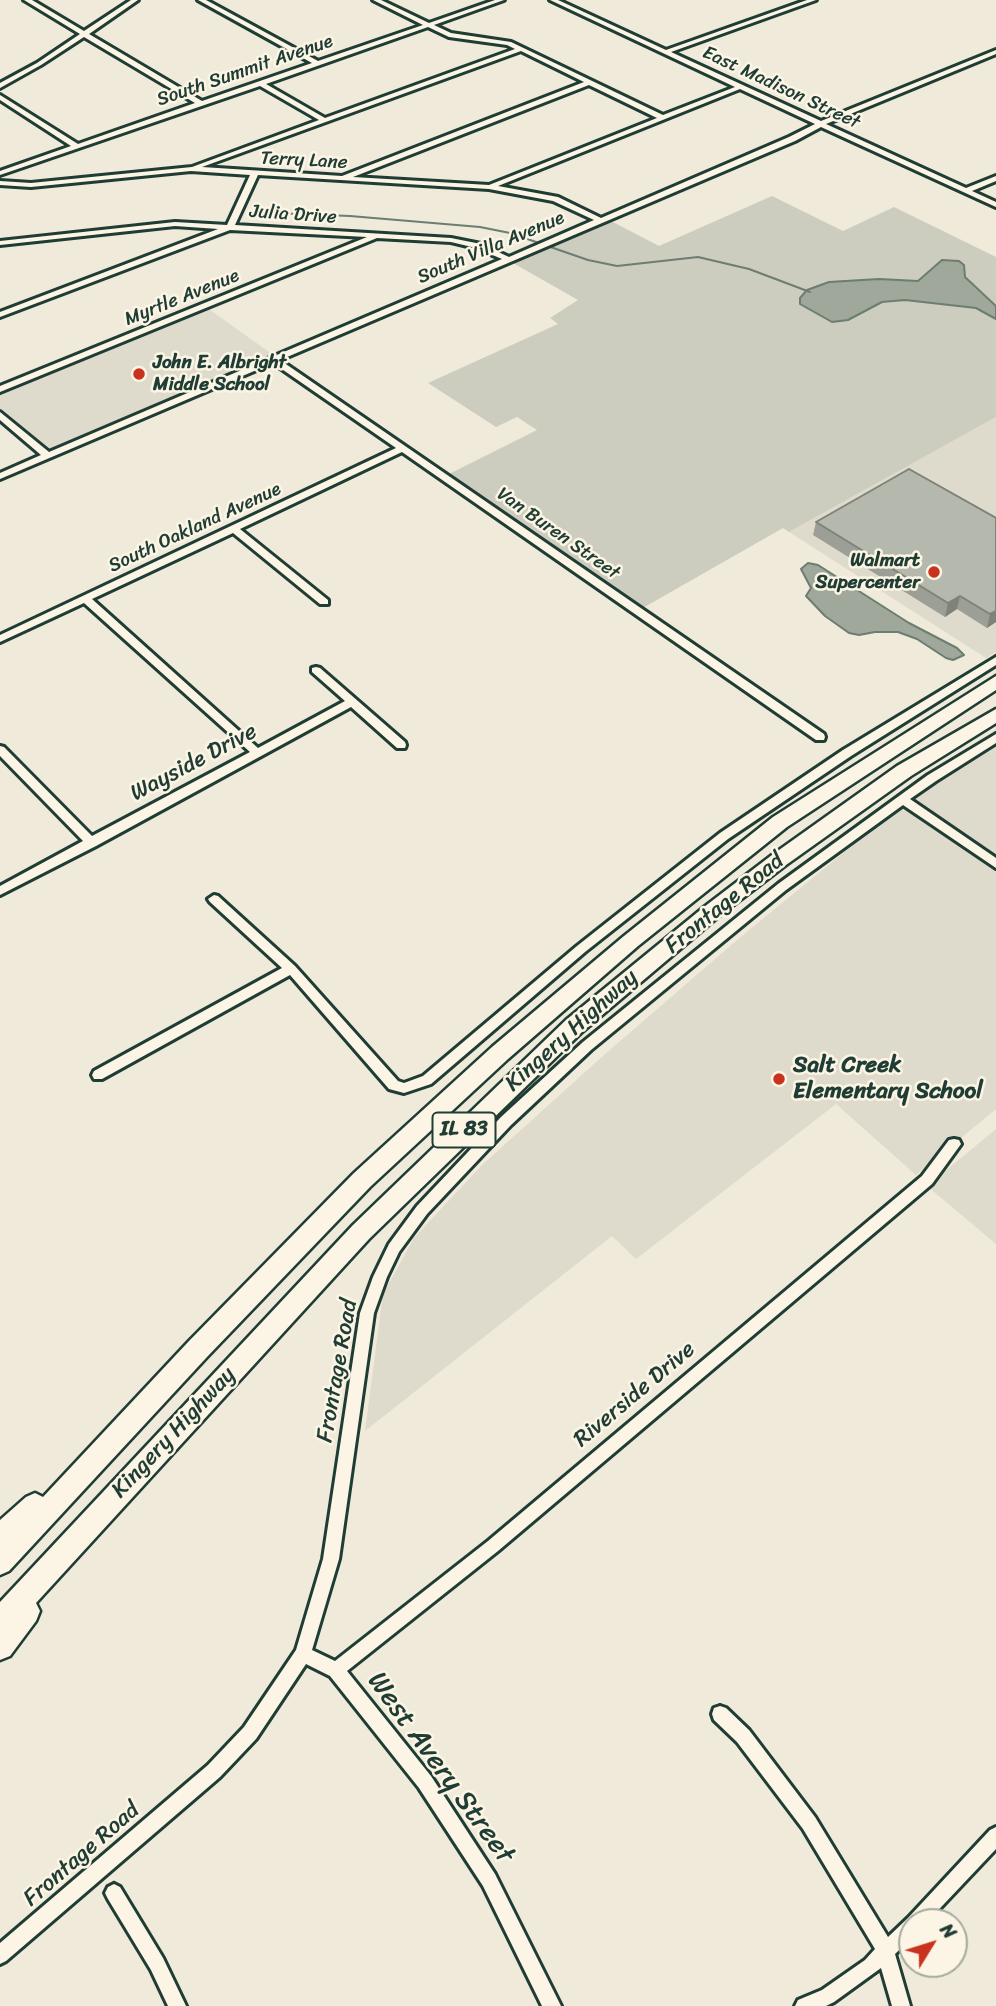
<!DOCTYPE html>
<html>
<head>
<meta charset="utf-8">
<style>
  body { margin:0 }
  #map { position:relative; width:996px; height:2006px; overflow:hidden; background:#efeada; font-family:Sriracha,sans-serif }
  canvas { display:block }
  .north { position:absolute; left:898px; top:1908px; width:70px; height:70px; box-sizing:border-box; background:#fcf5e5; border:2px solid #a4ab9e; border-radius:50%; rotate:52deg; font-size:19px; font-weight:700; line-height:28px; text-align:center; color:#1f3d34 }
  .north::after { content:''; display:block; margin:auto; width:24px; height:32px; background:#c8321e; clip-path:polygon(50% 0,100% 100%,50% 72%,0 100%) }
</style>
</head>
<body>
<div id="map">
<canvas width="996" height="2006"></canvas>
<div class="north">N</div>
</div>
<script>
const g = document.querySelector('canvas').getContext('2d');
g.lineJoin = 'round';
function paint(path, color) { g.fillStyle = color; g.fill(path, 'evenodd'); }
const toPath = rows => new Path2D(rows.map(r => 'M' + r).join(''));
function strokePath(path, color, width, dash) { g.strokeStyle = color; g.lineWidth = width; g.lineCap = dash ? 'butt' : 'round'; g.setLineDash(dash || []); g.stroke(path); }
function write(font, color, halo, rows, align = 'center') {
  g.font = font + ' Sriracha,sans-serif'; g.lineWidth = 5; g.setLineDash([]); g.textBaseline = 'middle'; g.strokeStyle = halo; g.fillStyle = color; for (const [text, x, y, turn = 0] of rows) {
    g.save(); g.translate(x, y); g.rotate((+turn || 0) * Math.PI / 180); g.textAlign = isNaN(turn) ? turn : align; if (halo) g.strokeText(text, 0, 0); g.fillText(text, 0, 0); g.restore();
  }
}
const built = toPath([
  [206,307,276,357,48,453,0,412,0,392],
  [996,417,996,652,986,658,789,532],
  [996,745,996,859,909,800],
  [903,804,996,869,996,1109,916,1175,836,1104,636,1259,612,1236,365,1431,383,1294,414,1238,482,1165,604,1055,743,935],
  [996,1129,996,1244,927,1186]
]);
const green = toPath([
  [772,196,843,231,894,207,996,257,996,417,789,532,783,528,641,609,447,475,537,430,517,417,496,427,428,383,558,324,550,318,578,300,513,263,611,221,659,246]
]);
const water = toPath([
  [942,260,959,261,964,265,965,277,996,306,996,319,976,308,905,300,882,302,848,320,832,322,800,304,800,298,807,290,829,282,879,279,918,281,942,260],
  [808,563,818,565,909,623,957,648,964,655,953,660,946,658,917,639,898,632,875,632,859,635,849,633,825,616,806,596,811,588,801,569,808,563]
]);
const stream = toPath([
  [253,207,273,213,350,216,480,227,510,233,588,260,617,266,698,257,749,269,810,292]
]);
const minor = toPath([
  [24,0,32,0,84,31,131,0,138,0,89,34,202,101,312,63,198,0,206,0,318,61,423,25,373,0,381,0,429,23,495,0,504,0,434,25,451,33,511,42,663,115,735,87,550,0,558,0,666,50,807,0,816,0,671,52,821,121,996,50,996,54,826,124,966,188,996,176,996,181,972,191,996,202,996,207,821,127,795,141,280,360,824,734,825,737,824,740,816,740,402,452,240,529,328,600,328,604,320,604,233,533,92,599,258,748,345,701,312,672,312,668,316,667,320,668,405,742,406,745,405,748,397,748,351,707,96,846,0,895,0,886,83,841,0,756,0,746,4,747,92,836,250,752,84,603,0,642,0,635,396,448,273,363,0,479,0,473,41,455,0,420,0,412,49,452,502,259,476,248,451,242,377,238,0,392,0,386,367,237,230,230,0,317,0,312,218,229,175,226,0,245,0,241,175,222,227,225,250,175,191,171,31,187,0,185,0,181,31,183,192,167,319,120,260,86,0,175,0,171,71,146,0,100,0,95,78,144,195,103,84,37,41,65,0,88,0,83,37,63,80,34,24,0],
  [428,27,449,37,507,45,515,49,325,118,266,84,428,27],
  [521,51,584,82,342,176,202,167,521,51],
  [589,85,657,118,489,185,353,177,589,85],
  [740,89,815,124,789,137,601,218,558,197,498,186,740,89],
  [258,175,489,189,553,201,594,220,509,257,481,244,451,238,235,225,258,175],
  [996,657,996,665,851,756,728,839,585,952,431,1084,404,1093,389,1089,290,975,102,1079,94,1079,92,1075,94,1071,282,968,210,902,208,899,214,895,218,896,295,966,398,1081,404,1083,423,1076,577,946,720,833,843,750,996,657],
  [996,734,996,743,936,781,910,799,996,858,996,868,903,805,786,890,591,1050,511,1125,427,1214,399,1252,387,1277,374,1313,339,1559,312,1650,335,1661,488,1541,922,1176,949,1140,954,1139,959,1140,961,1144,932,1184,498,1551,347,1671,431,1776,495,1874,561,2006,542,2006,483,1886,419,1788,330,1676,306,1664,256,1739,220,1777,6,1961,0,1964,0,1943,208,1765,244,1727,296,1650,323,1559,360,1313,373,1277,389,1244,417,1206,501,1117,583,1042,778,884,928,775,996,734],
  [720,1706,726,1708,749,1730,815,1817,888,1937,908,1918,990,1830,996,1827,996,1849,927,1922,912,1922,912,1938,895,1954,910,2006,892,2006,881,1968,834,2002,826,2006,795,2006,798,2000,822,1990,865,1960,875,1949,803,1829,737,1742,714,1720,712,1714,714,1708,720,1706],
  [114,1884,120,1887,163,1958,186,2006,168,2006,151,1970,108,1899,105,1893,108,1887,114,1884]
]);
const trunk = toPath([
  [996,676,996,690,787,827,638,946,508,1059,370,1187,207,1357,9,1571,0,1575,0,1520,26,1497,35,1493,43,1497,189,1341,354,1173,492,1047,624,936,773,817,996,676],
  [996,709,996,723,911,776,786,865,718,917,582,1032,369,1239,36,1603,40,1611,36,1621,10,1656,0,1660,0,1602,353,1225,566,1020,704,907,772,855,897,766,996,709]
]);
const wall = toPath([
  [909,469,996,622,987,628,957,609,945,617,813,535,816,522]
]);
const shadedWall = toPath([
  [960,596,957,609,945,617,948,603],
  [996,611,996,622,987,628,990,614]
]);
const building = toPath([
  [909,469,996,518,996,611,990,614,960,596,948,603,816,522,909,469]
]);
const markers = [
  [139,374,7,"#c8321e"],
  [934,572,7,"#c8321e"],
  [779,1079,7,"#c8321e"]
];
const farStreetnames = [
  ["South Summit Avenue",245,71,-19],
  ["East Madison Street",781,88,25],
  ["Terry Lane",304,161,3],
  ["Julia Drive",293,215,4],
  ["South Villa Avenue",491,248,-23],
  ["Myrtle Avenue",182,298,-22],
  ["South Oakland Avenue",195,528,-25],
  ["Van Buren Street",558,534,35]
];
const farPoinames = [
  ["John E. Albright",153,363],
  ["Middle School",153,385],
  ["Walmart",920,561,"right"],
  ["Supercenter",920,583,"right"]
];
const shields = [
  [464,1130,63]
];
const shieldNames = [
  ["IL 83",464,1130]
];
const streetNames = [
  ["Wayside Drive",194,763,-28],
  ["Frontage Road",725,904,-39],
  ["Kingery Highway",572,1031,-42],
  ["Frontage Road",338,1371,-80],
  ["Riverside Drive",635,1395,-40],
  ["Kingery Highway",174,1433,-47],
  ["Frontage Road",82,1855,-41]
];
const poiNames = [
  ["Salt Creek",793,1066],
  ["Elementary School",793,1092]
];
const nearStreetnames = [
  ["West Avery Street",440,1768,54]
];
paint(built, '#dedbcc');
paint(green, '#cccdbf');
paint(water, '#9fa89a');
strokePath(water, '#6c7d71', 2);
strokePath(stream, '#6c7d71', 2);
strokePath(minor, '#1f3d34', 6);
strokePath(trunk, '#1f3d34', 5);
paint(minor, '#fcf5e5');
paint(trunk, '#fcf5e5');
paint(wall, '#9c9f95');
paint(shadedWall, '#7f8279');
paint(building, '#b5b9ad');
strokePath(building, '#7f8279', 2);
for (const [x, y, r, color] of markers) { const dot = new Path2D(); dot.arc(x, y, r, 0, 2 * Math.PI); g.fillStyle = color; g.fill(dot); strokePath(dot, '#fcf5e5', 2.5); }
write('19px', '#1f3d34', '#fcf5e5', farStreetnames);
write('bold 19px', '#1f3d34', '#fcf5e5', farPoinames, 'left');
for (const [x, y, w] of shields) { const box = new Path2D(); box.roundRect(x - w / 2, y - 17.5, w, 35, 5); g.fillStyle = '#fcf5e5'; g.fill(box); strokePath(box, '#1f3d34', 2); }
write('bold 21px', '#1f3d34', null, shieldNames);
write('23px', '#1f3d34', '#fcf5e5', streetNames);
write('bold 23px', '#1f3d34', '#fcf5e5', poiNames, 'left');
write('28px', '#1f3d34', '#fcf5e5', nearStreetnames);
</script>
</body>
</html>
